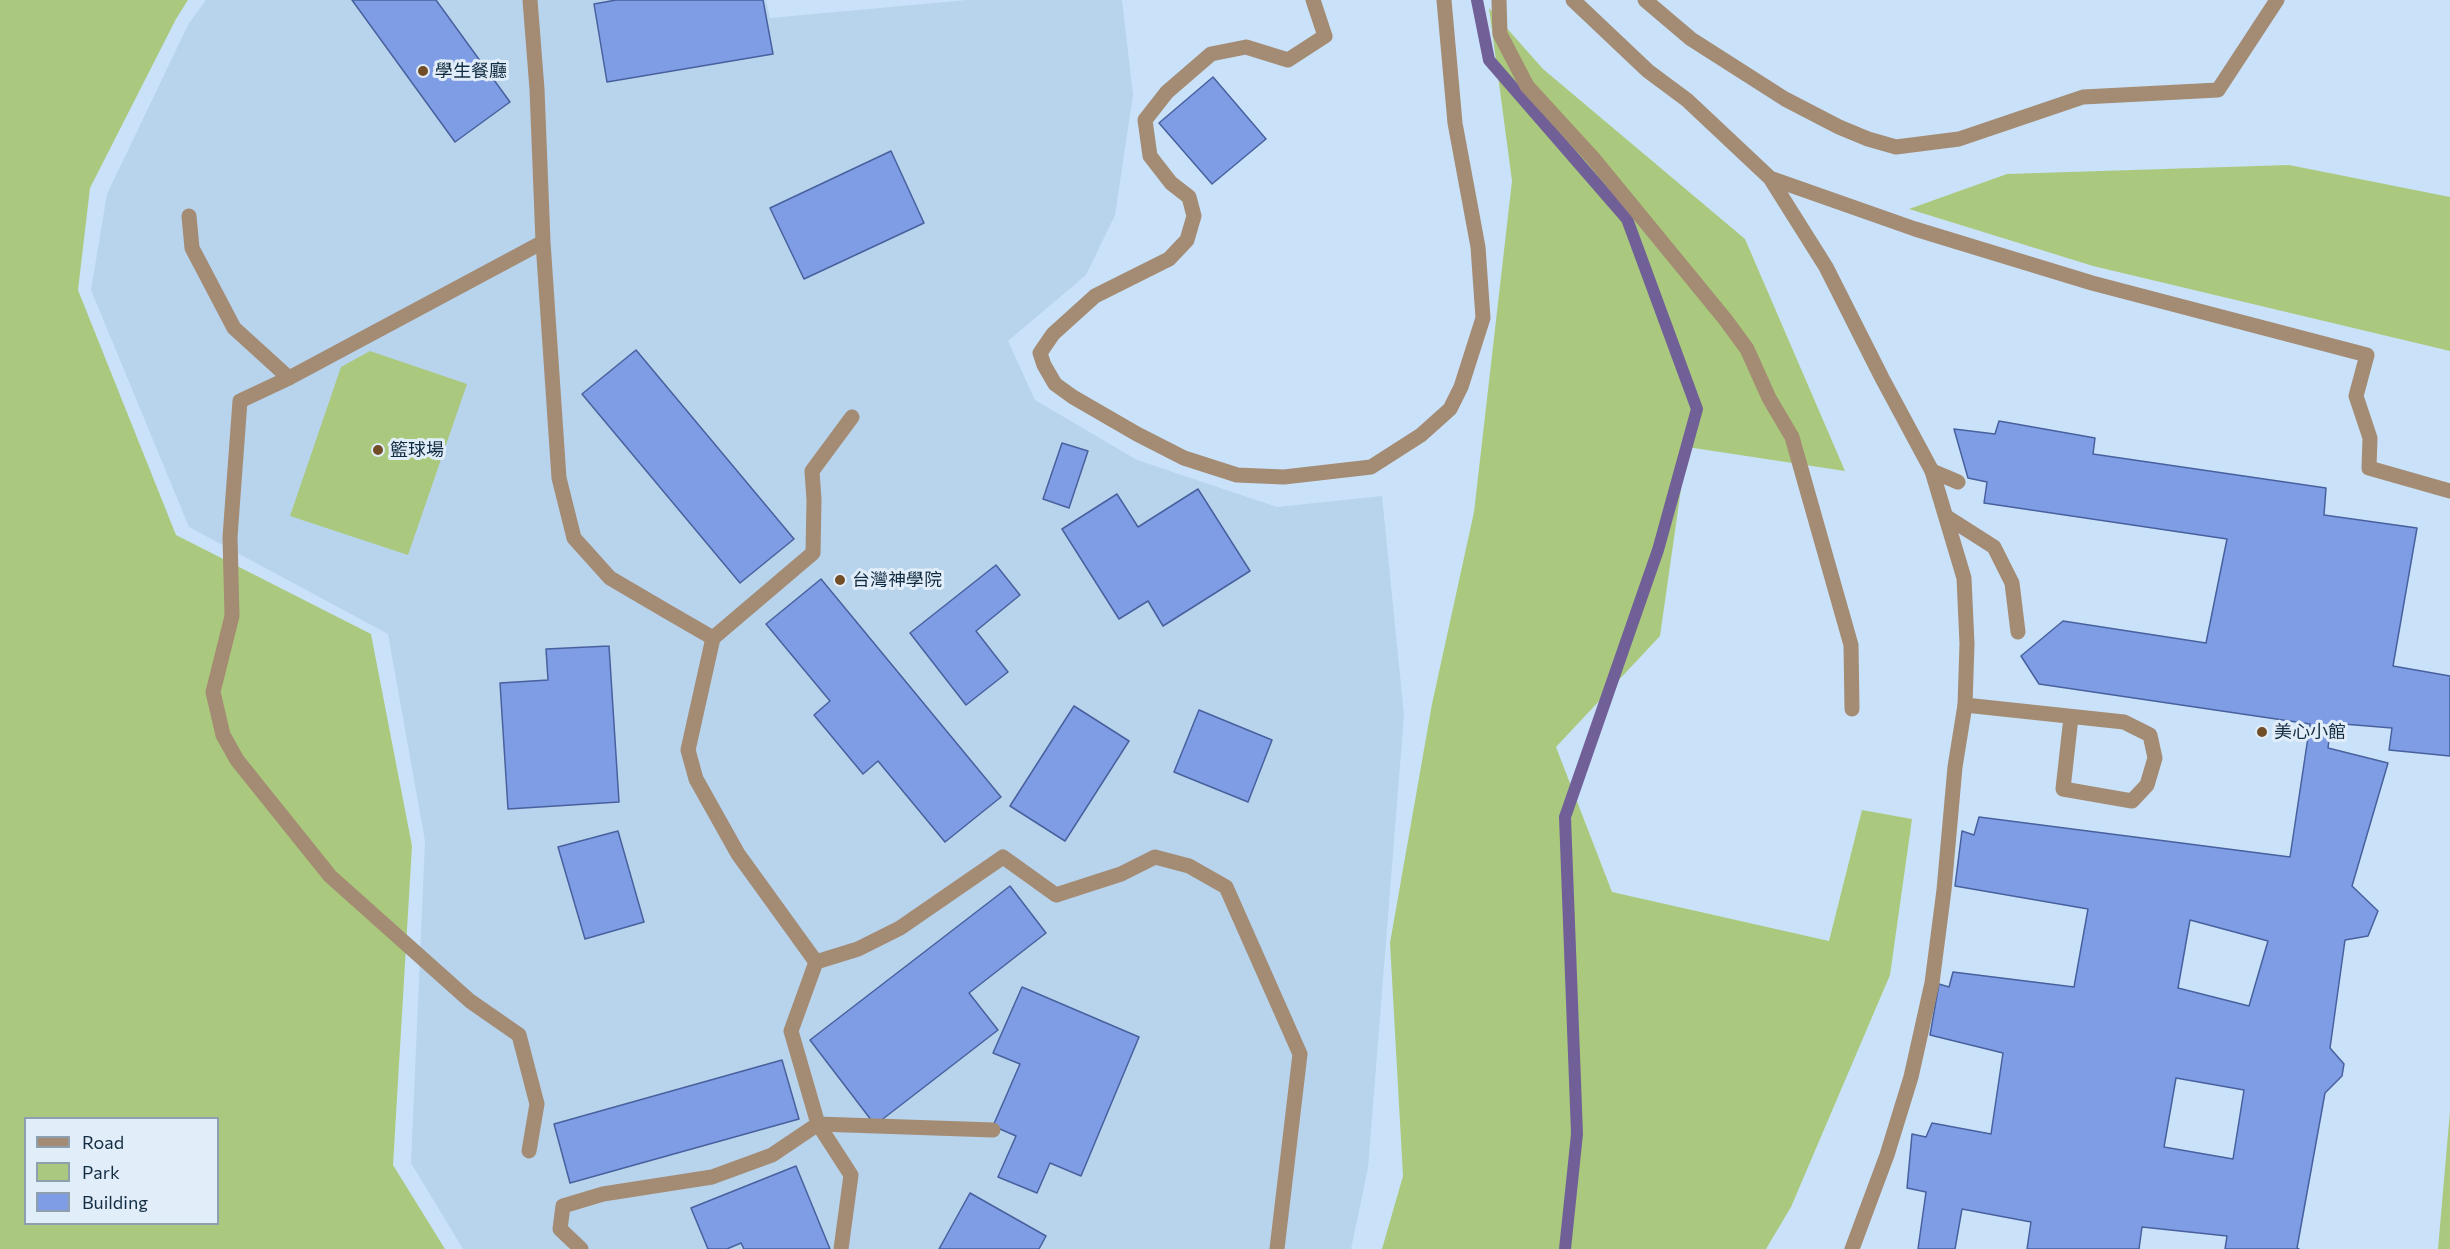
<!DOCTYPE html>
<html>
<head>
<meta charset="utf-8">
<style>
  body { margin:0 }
  #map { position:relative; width:2450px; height:1249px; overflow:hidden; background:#c9e2f9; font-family:Commissioner,sans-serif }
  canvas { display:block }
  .legend { position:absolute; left:24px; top:1117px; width:195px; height:108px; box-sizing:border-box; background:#e1edf9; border:2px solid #8ea0af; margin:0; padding:8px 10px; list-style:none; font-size:18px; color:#122c41 }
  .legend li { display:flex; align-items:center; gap:12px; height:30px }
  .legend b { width:30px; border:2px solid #8ea0af }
</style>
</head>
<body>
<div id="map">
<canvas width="2450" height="1249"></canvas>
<ul class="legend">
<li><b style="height:8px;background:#a48b73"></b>Road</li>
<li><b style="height:16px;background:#abc97e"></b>Park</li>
<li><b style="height:16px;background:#7f9de4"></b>Building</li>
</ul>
</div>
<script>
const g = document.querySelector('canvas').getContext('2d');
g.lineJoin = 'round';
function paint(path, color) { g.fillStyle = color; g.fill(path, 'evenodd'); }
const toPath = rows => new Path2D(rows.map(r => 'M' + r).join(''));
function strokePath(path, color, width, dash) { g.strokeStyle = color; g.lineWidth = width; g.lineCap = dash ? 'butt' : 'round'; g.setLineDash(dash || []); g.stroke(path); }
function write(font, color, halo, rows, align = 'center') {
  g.font = font + ' Commissioner,"Noto Sans TC",sans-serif'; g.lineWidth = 6; g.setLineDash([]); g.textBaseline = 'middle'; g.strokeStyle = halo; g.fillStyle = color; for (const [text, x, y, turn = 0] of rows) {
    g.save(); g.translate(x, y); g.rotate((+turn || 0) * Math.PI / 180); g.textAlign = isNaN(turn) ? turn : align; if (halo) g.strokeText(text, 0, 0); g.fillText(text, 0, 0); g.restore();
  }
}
const built = toPath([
  [206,0,766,0,770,18,967,0,1122,0,1133,95,1115,215,1086,275,1008,341,1035,400,1137,460,1277,507,1382,496,1404,715,1368,1168,1351,1249,463,1249,411,1163,425,841,388,634,189,527,91,290,107,194,189,23]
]);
const green = toPath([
  [0,0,188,0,176,19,90,188,78,290,176,535,371,634,412,846,393,1165,445,1249,0,1249],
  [26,1118,218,1118,218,1224,26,1224],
  [1489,8,1543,69,1745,239,1845,471,1687,447,1660,636,1556,747,1612,892,1829,941,1862,810,1912,819,1890,975,1791,1207,1766,1249,1382,1249,1403,1176,1390,943,1432,704,1474,512,1512,181],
  [2289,165,2450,197,2450,351,2093,266,1909,209,2007,174],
  [370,351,467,384,408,555,290,516,341,367],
  [2450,1111,2450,1249,2438,1249]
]);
const stream = toPath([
  [1477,0,1489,60,1627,219,1697,409,1658,550,1565,817,1577,1134,1565,1249]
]);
const building = toPath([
  [352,0,436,0,510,102,455,142,352,0],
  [616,0,763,0,773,54,607,82,594,4,616,0],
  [1213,77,1266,139,1212,184,1159,123,1213,77],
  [891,151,924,223,804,279,770,208,891,151],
  [636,350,794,539,740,583,582,394,636,350],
  [1999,421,2095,438,2093,454,2326,488,2324,515,2417,528,2393,666,2450,676,2450,756,2389,750,2392,728,2331,723,2328,748,2388,763,2352,886,2378,911,2368,936,2345,940,2330,1048,2344,1064,2342,1076,2325,1093,2297,1248,2299,1249,2225,1249,2227,1236,2142,1227,2139,1249,2027,1249,2031,1222,1962,1209,1955,1249,1918,1249,1926,1192,1907,1188,1912,1134,1926,1137,1932,1123,1991,1134,2003,1053,1930,1035,1939,984,1949,987,1953,972,2074,987,2088,909,1955,886,1962,831,1974,835,1979,817,2290,857,2310,724,2039,684,2021,656,2063,621,2206,643,2227,539,1984,503,1987,482,1968,478,1954,429,1995,434,1999,421],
  [2190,920,2268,941,2249,1006,2178,988,2190,920],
  [2176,1078,2244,1090,2233,1159,2164,1147,2176,1078],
  [1062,443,1088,451,1069,508,1043,499,1062,443],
  [1198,489,1250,571,1163,626,1148,601,1119,619,1062,529,1117,494,1138,527,1198,489],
  [996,565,1020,595,976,631,1008,672,966,705,910,633,996,565],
  [821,579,1001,797,945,842,878,761,863,774,814,715,830,701,766,624,821,579],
  [609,646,619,802,508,809,500,683,548,680,546,649,609,646],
  [1074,706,1129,741,1065,841,1010,806,1074,706],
  [1199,710,1272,740,1248,802,1174,772,1199,710],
  [618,831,644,922,585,939,558,847,618,831],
  [1010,886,1046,933,969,993,998,1030,875,1125,810,1040,1010,886],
  [1022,987,1139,1037,1081,1176,1050,1163,1037,1193,998,1177,1016,1136,993,1126,1020,1064,993,1053,1022,987],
  [782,1060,799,1119,570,1183,554,1124,782,1060],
  [796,1166,830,1249,744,1249,741,1243,727,1249,708,1249,691,1208,796,1166],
  [970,1193,1046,1236,1039,1249,939,1249,970,1193]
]);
const service = toPath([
  [1313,0,1325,36,1288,60,1246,47,1211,54,1167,92,1145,120,1150,156,1171,183,1189,197,1194,216,1187,240,1169,259,1095,296,1053,334,1040,353,1044,365,1055,384,1073,397,1137,434,1184,458,1237,475,1284,477,1371,467,1421,435,1450,409,1461,387,1483,318,1478,247,1455,123,1444,0],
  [1645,0,1691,39,1785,99,1839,127,1868,139,1896,147,1959,139,2083,97,2218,90,2277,0],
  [543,242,559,478,574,538,610,578,668,612,713,638,813,553,814,500,812,471,852,417],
  [1932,471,1958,482],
  [1947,517,1994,547,2012,583,2018,632],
  [1965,705,2124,722,2150,735,2155,758,2147,785,2132,801,2063,789,2071,717],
  [993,1130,818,1124,791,1031,816,962,858,949,900,928,1003,857,1056,895,1121,874,1155,857,1189,866,1226,887,1300,1054,1277,1249],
  [529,1151,537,1104,519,1035,470,1001,330,876,237,760,223,735,213,692,232,616,230,537,240,401,289,378,543,242,537,89,530,0],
  [581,1249,560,1229,563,1206,603,1194,712,1177,772,1155,818,1124,851,1175,841,1249]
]);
const minor = toPath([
  [1499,0,1500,34,1527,86,1593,158,1725,319,1747,349,1769,398,1792,437,1851,645,1852,709],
  [1573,0,1648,71,1687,100,1770,178,1826,267,1882,378,1932,471,1964,578,1967,644,1965,705,1955,767,1944,890,1932,983,1911,1077,1887,1155,1852,1249],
  [1770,178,1915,229,2092,283,2367,355,2356,396,2370,438,2369,468,2450,491],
  [189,216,192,248,234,328,289,378],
  [713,638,688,750,696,779,738,854,816,962]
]);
const markers = [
  [423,71,6,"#714e27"],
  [378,450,6,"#714e27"],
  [840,580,6,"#714e27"],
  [2262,732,6,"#714e27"]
];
const poiNames = [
  ["學生餐廳",435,71],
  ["籃球場",390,450],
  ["台灣神學院",852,580],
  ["美心小館",2274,732]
];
paint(built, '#b8d3ec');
paint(green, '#abc97e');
strokePath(stream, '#716098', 12);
paint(building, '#7f9de4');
strokePath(building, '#48619e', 1.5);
strokePath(service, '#a48b73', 15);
strokePath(minor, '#a48b73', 15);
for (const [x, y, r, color] of markers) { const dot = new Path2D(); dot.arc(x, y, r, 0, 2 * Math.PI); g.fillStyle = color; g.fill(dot); strokePath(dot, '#e1edf9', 2); }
write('18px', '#122c41', '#e1edf9', poiNames, 'left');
</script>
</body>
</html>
